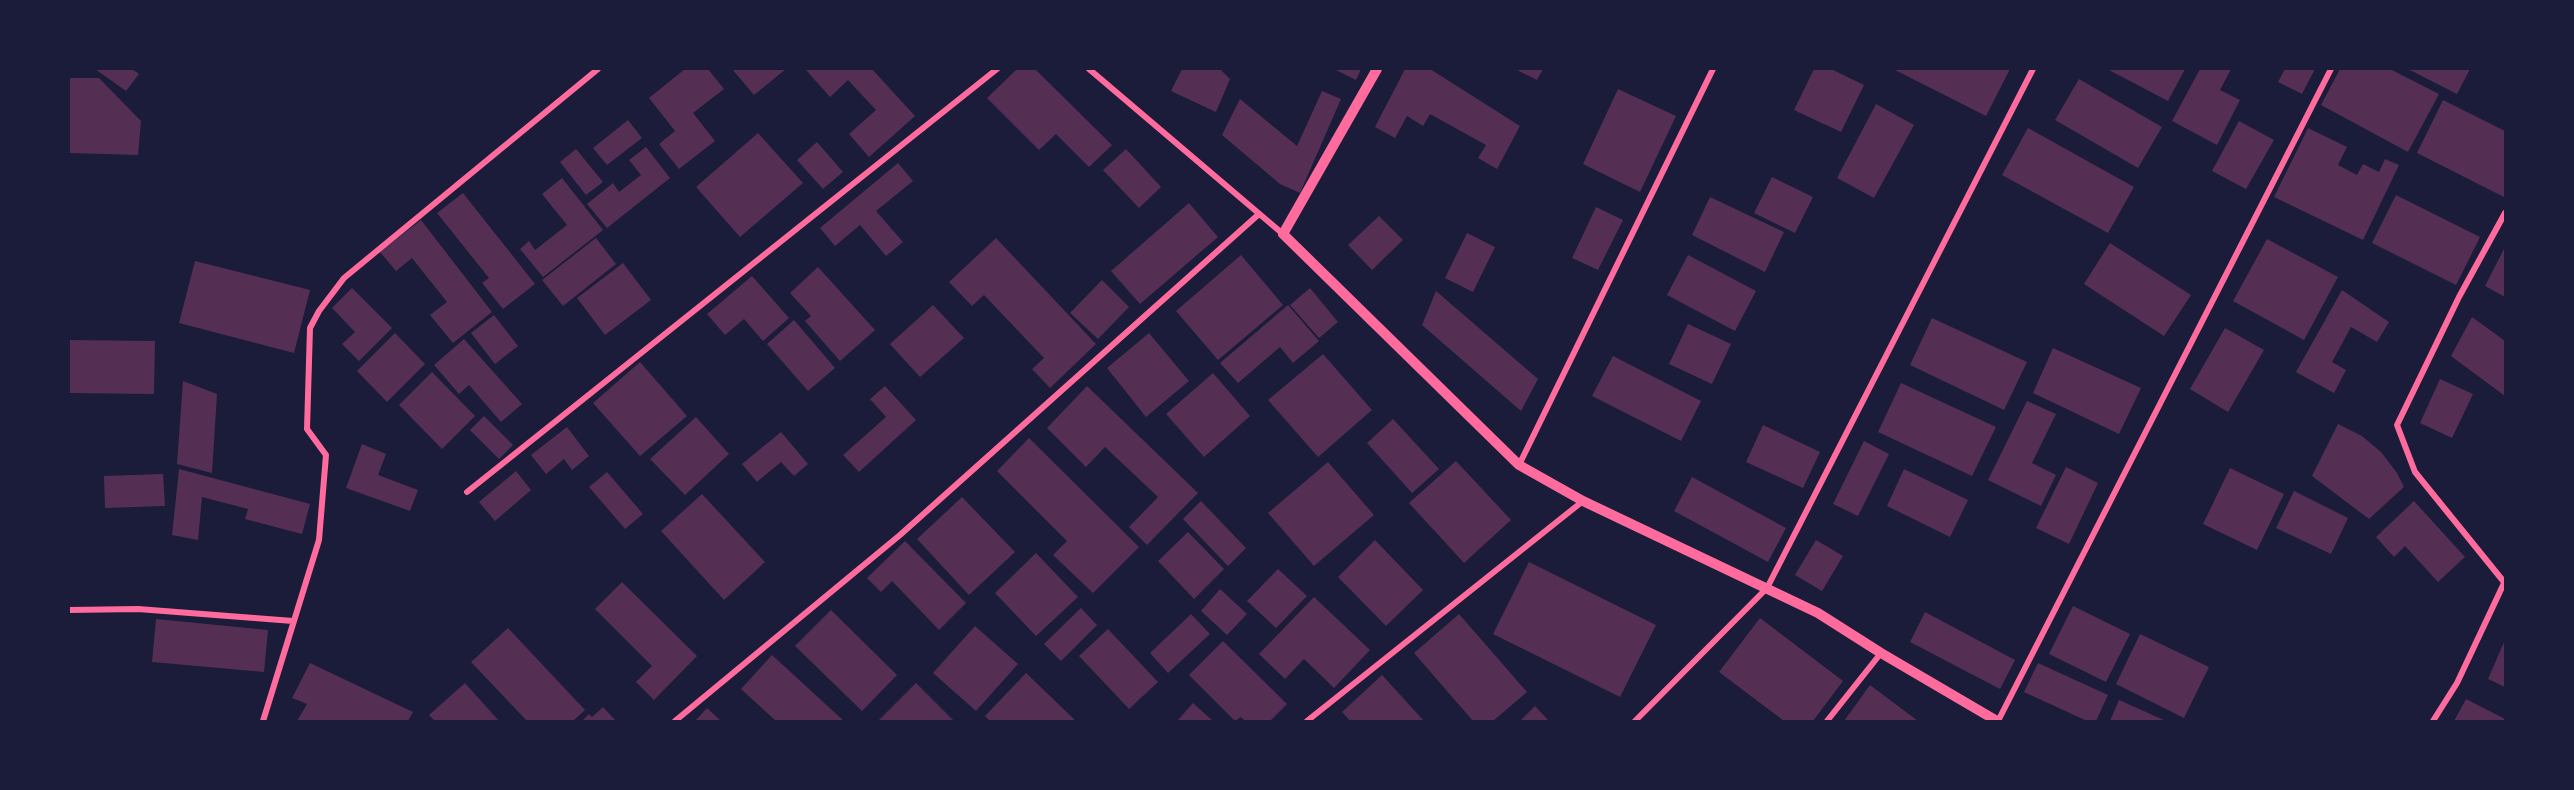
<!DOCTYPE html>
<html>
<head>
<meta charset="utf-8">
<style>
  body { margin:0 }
  #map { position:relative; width:2574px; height:790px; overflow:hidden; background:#1b1b3a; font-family:"IBM Plex Sans",sans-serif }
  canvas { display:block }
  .frame { position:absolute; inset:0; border:70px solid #1b1b3a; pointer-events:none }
</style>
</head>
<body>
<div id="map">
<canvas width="2574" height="790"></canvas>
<div class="frame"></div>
</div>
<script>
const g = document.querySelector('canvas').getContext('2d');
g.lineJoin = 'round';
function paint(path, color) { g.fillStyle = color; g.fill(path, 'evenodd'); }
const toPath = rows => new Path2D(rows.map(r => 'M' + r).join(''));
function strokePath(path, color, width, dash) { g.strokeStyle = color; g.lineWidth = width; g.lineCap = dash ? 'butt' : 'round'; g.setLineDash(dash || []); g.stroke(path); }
const building = toPath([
  [95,69,132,69,139,74,126,91],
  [685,69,708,69,724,89,693,113,715,141,679,169,659,144,675,131,649,98],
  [732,69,786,69,754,95],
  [808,69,872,69,915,116,869,157,849,134,876,110,848,80,830,97,806,70],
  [1017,69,1035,69,1112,145,1089,167,1056,134,1039,150,987,98],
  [1182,69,1220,69,1230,79,1216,112,1171,91],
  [1334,69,1361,69,1356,80],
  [1405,69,1430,69,1520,126,1497,169,1478,158,1486,145,1430,114,1423,126,1407,116,1395,138,1375,127],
  [1515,69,1543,69,1537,80],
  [1814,69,1831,69,1864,85,1841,132,1794,110],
  [1893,69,2010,69,1986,116],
  [2107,69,2185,69,2168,101],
  [2200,69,2231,69,2220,90,2240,100,2217,145,2172,121],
  [2285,69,2315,69,2302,94,2278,82],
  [2340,69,2390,69,2439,94,2408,152,2321,105],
  [2408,69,2470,69,2457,94],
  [69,78,99,78,141,121,138,155,69,153],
  [2079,79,2162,127,2138,168,2055,120],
  [1618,89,1676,116,1640,192,1583,164],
  [1322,91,1341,99,1300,193,1280,184,1222,135,1240,99,1297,146],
  [2443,100,2505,131,2504,197,2417,153],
  [1876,104,1914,125,1874,198,1837,178],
  [628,120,642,138,607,165,593,148],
  [2239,121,2274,140,2246,189,2212,171],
  [2028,128,2134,187,2108,233,2002,175],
  [2308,128,2347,147,2338,165,2357,175,2363,164,2379,172,2385,159,2399,165,2363,240,2274,197],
  [758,133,803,183,740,237,696,187],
  [817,142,843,172,823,189,797,160],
  [646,147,670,178,607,228,587,204,613,183,619,192,641,175,629,160],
  [576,149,603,182,586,195,560,162],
  [1126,149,1161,187,1139,208,1103,170],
  [898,163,913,181,876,211,903,242,886,256,860,225,835,246,820,228],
  [1772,177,1813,197,1795,233,1754,213],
  [562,178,603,230,543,277,520,249,529,241,535,250,567,225,542,194],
  [463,193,535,284,503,309,482,283,489,278,437,213],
  [2396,195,2480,237,2456,285,2372,243],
  [1710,197,1784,232,1765,272,1692,235],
  [1189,203,1218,237,1140,304,1111,271],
  [1596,207,1623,220,1598,270,1572,258],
  [1379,216,1403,240,1372,270,1348,245],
  [421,220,492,312,453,343,430,315,447,302,412,258,396,271,380,252],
  [1467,233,1495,247,1473,292,1445,278],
  [596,238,616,264,563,306,542,280],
  [996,238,1096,344,1050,388,1032,369,1044,358,984,295,972,306,949,282],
  [2267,239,2338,277,2304,340,2233,301],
  [2110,243,2191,295,2164,336,2084,284],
  [2505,247,2505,297,2485,286],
  [1241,255,1283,305,1218,360,1176,311],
  [1688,255,1756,291,1735,331,1667,295],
  [195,261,310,290,294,353,179,323],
  [623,263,651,300,605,335,577,298],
  [818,267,875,330,840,361,805,321,811,316,790,293],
  [752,276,789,318,763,341,744,319,725,335,707,314],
  [1102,280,1129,307,1098,339,1070,313],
  [352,288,392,328,359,361,342,344,355,332,332,308],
  [1310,288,1338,322,1319,338,1290,305],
  [2342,290,2389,322,2377,342,2351,327,2332,362,2346,370,2334,393,2296,372],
  [1436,291,1538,379,1521,411,1422,325],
  [933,305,964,338,920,377,890,344],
  [1288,305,1319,341,1293,363,1280,347,1238,383,1220,363],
  [494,315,518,346,495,364,471,333],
  [2472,317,2505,341,2505,396,2451,356],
  [1932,318,2027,362,2004,410,1910,365],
  [794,320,835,368,808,391,767,344],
  [1688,324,1731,344,1712,384,1669,364],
  [2225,328,2264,350,2228,412,2190,389],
  [395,333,425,364,387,402,357,371],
  [1149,333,1189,381,1146,417,1107,368],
  [464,339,522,404,501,422,469,385,459,394,434,365],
  [69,340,155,341,154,394,69,393],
  [2053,348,2141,388,2119,434,2033,393],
  [1323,354,1372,410,1318,457,1268,400],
  [1613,356,1701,401,1681,441,1592,396],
  [640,362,687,416,640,456,593,403],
  [432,372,475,416,442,449,399,405],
  [1213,373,1250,416,1204,457,1166,414],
  [2440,379,2473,394,2452,438,2420,423],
  [183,381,217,394,212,473,177,464],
  [1901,383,1996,427,1972,476,1878,432],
  [885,386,916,420,859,472,843,455,886,417,870,399],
  [1087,386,1198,493,1147,545,1129,527,1158,497,1105,447,1086,467,1047,428],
  [2027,401,2056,414,2032,463,2056,475,2041,506,1988,480],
  [484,416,513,445,499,459,470,430],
  [696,417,729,454,685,495,650,459],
  [1393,419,1439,469,1412,493,1367,443],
  [2338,424,2362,436,2381,452,2397,473,2404,487,2369,519,2312,476],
  [1763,425,1820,452,1803,488,1746,462],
  [567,427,589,456,572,470,564,459,546,474,531,455],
  [781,432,808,464,794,476,781,462,757,482,742,464],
  [1029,438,1139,547,1093,593,1053,555,1067,541,997,471],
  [1864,441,1889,454,1858,516,1833,504],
  [362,444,386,454,378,475,418,490,410,511,346,488],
  [1456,461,1511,520,1464,563,1409,503],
  [1328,462,1374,515,1314,566,1268,513],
  [2066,467,2098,483,2069,544,2036,528],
  [2230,468,2284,494,2257,550,2203,524],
  [179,469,310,504,302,534,245,519,248,509,202,497,198,540,172,535],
  [1904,469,1968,500,1950,537,1887,506],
  [516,471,531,490,495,521,479,502],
  [607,472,643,514,625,529,589,487],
  [163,474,165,506,105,508,104,476],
  [1692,477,1786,528,1768,562,1674,511],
  [2294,491,2348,518,2331,554,2276,528],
  [702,494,765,562,724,600,661,531],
  [962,497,1015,552,969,595,917,539],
  [1201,501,1246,548,1228,566,1183,519],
  [2414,501,2465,557,2438,582,2405,546,2394,557,2376,537],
  [1188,532,1224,569,1194,599,1158,561],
  [1375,540,1423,590,1386,626,1338,577],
  [1816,540,1843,556,1822,591,1795,575],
  [905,541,966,603,939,630,892,581,881,592,867,578],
  [1036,553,1078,597,1036,636,995,593],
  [1529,562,1656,625,1620,697,1493,634],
  [1278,569,1307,596,1276,628,1247,601],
  [622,582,697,656,654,700,636,682,652,666,595,609],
  [1220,589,1247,614,1227,635,1201,611],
  [1314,597,1370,650,1334,688,1304,659,1285,679,1259,654],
  [2073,606,2130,634,2106,682,2049,654],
  [1081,608,1097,625,1061,661,1044,644],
  [831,610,897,675,862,711,795,646],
  [1925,612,2015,660,2000,689,1910,642],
  [1191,614,1210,634,1168,673,1150,653],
  [1459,614,1527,692,1493,721,1473,721,1414,653],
  [1760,618,1843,681,1813,721,1784,721,1719,672],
  [156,619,268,630,264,672,152,662],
  [975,626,1018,664,976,711,933,673],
  [508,628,585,710,573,721,527,721,471,662],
  [1108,629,1158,682,1129,709,1079,656],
  [2140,634,2209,667,2184,718,2116,684],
  [2505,640,2505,687,2488,679],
  [1223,641,1287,704,1270,721,1245,721,1241,717,1235,721,1189,675],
  [772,655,844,721,776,721,741,689],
  [310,663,413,712,408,721,297,721,307,704,292,698],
  [2038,663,2108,695,2096,721,2087,721,2024,692],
  [1026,673,1076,721,990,721,985,716],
  [1382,675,1424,721,1350,721,1342,712],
  [465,683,499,721,435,721,429,715],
  [916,683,954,721,878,721],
  [1870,685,1918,721,1844,721],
  [2466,699,2505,719,2505,721,2454,721],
  [2119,700,2166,721,2110,721],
  [1193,703,1213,721,1177,721],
  [1535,706,1549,721,1520,721],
  [603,707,616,721,582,721,589,714,592,717],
  [707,708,721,721,695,721]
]);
const minor = toPath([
  [1089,69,1283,234],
  [1519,465,1713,69],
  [467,492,997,69],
  [2504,582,2415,472,2397,425,2459,297,2505,213],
  [69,610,138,609,293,621],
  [263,721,319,540,326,455,307,429,310,328,319,311,344,278,598,69],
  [675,721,900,535,1259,214],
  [1307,721,1583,501],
  [1635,721,1767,588,2033,69],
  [1827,721,1881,653],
  [1998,721,2331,69],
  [2433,721,2457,683,2505,581]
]);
const tertiary = toPath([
  [1377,69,1283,234,1519,465,1583,501,1818,613,1881,653,1997,721]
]);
paint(building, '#542f53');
strokePath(minor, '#ff6b9d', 6);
strokePath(tertiary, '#ff6b9d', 10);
</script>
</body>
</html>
